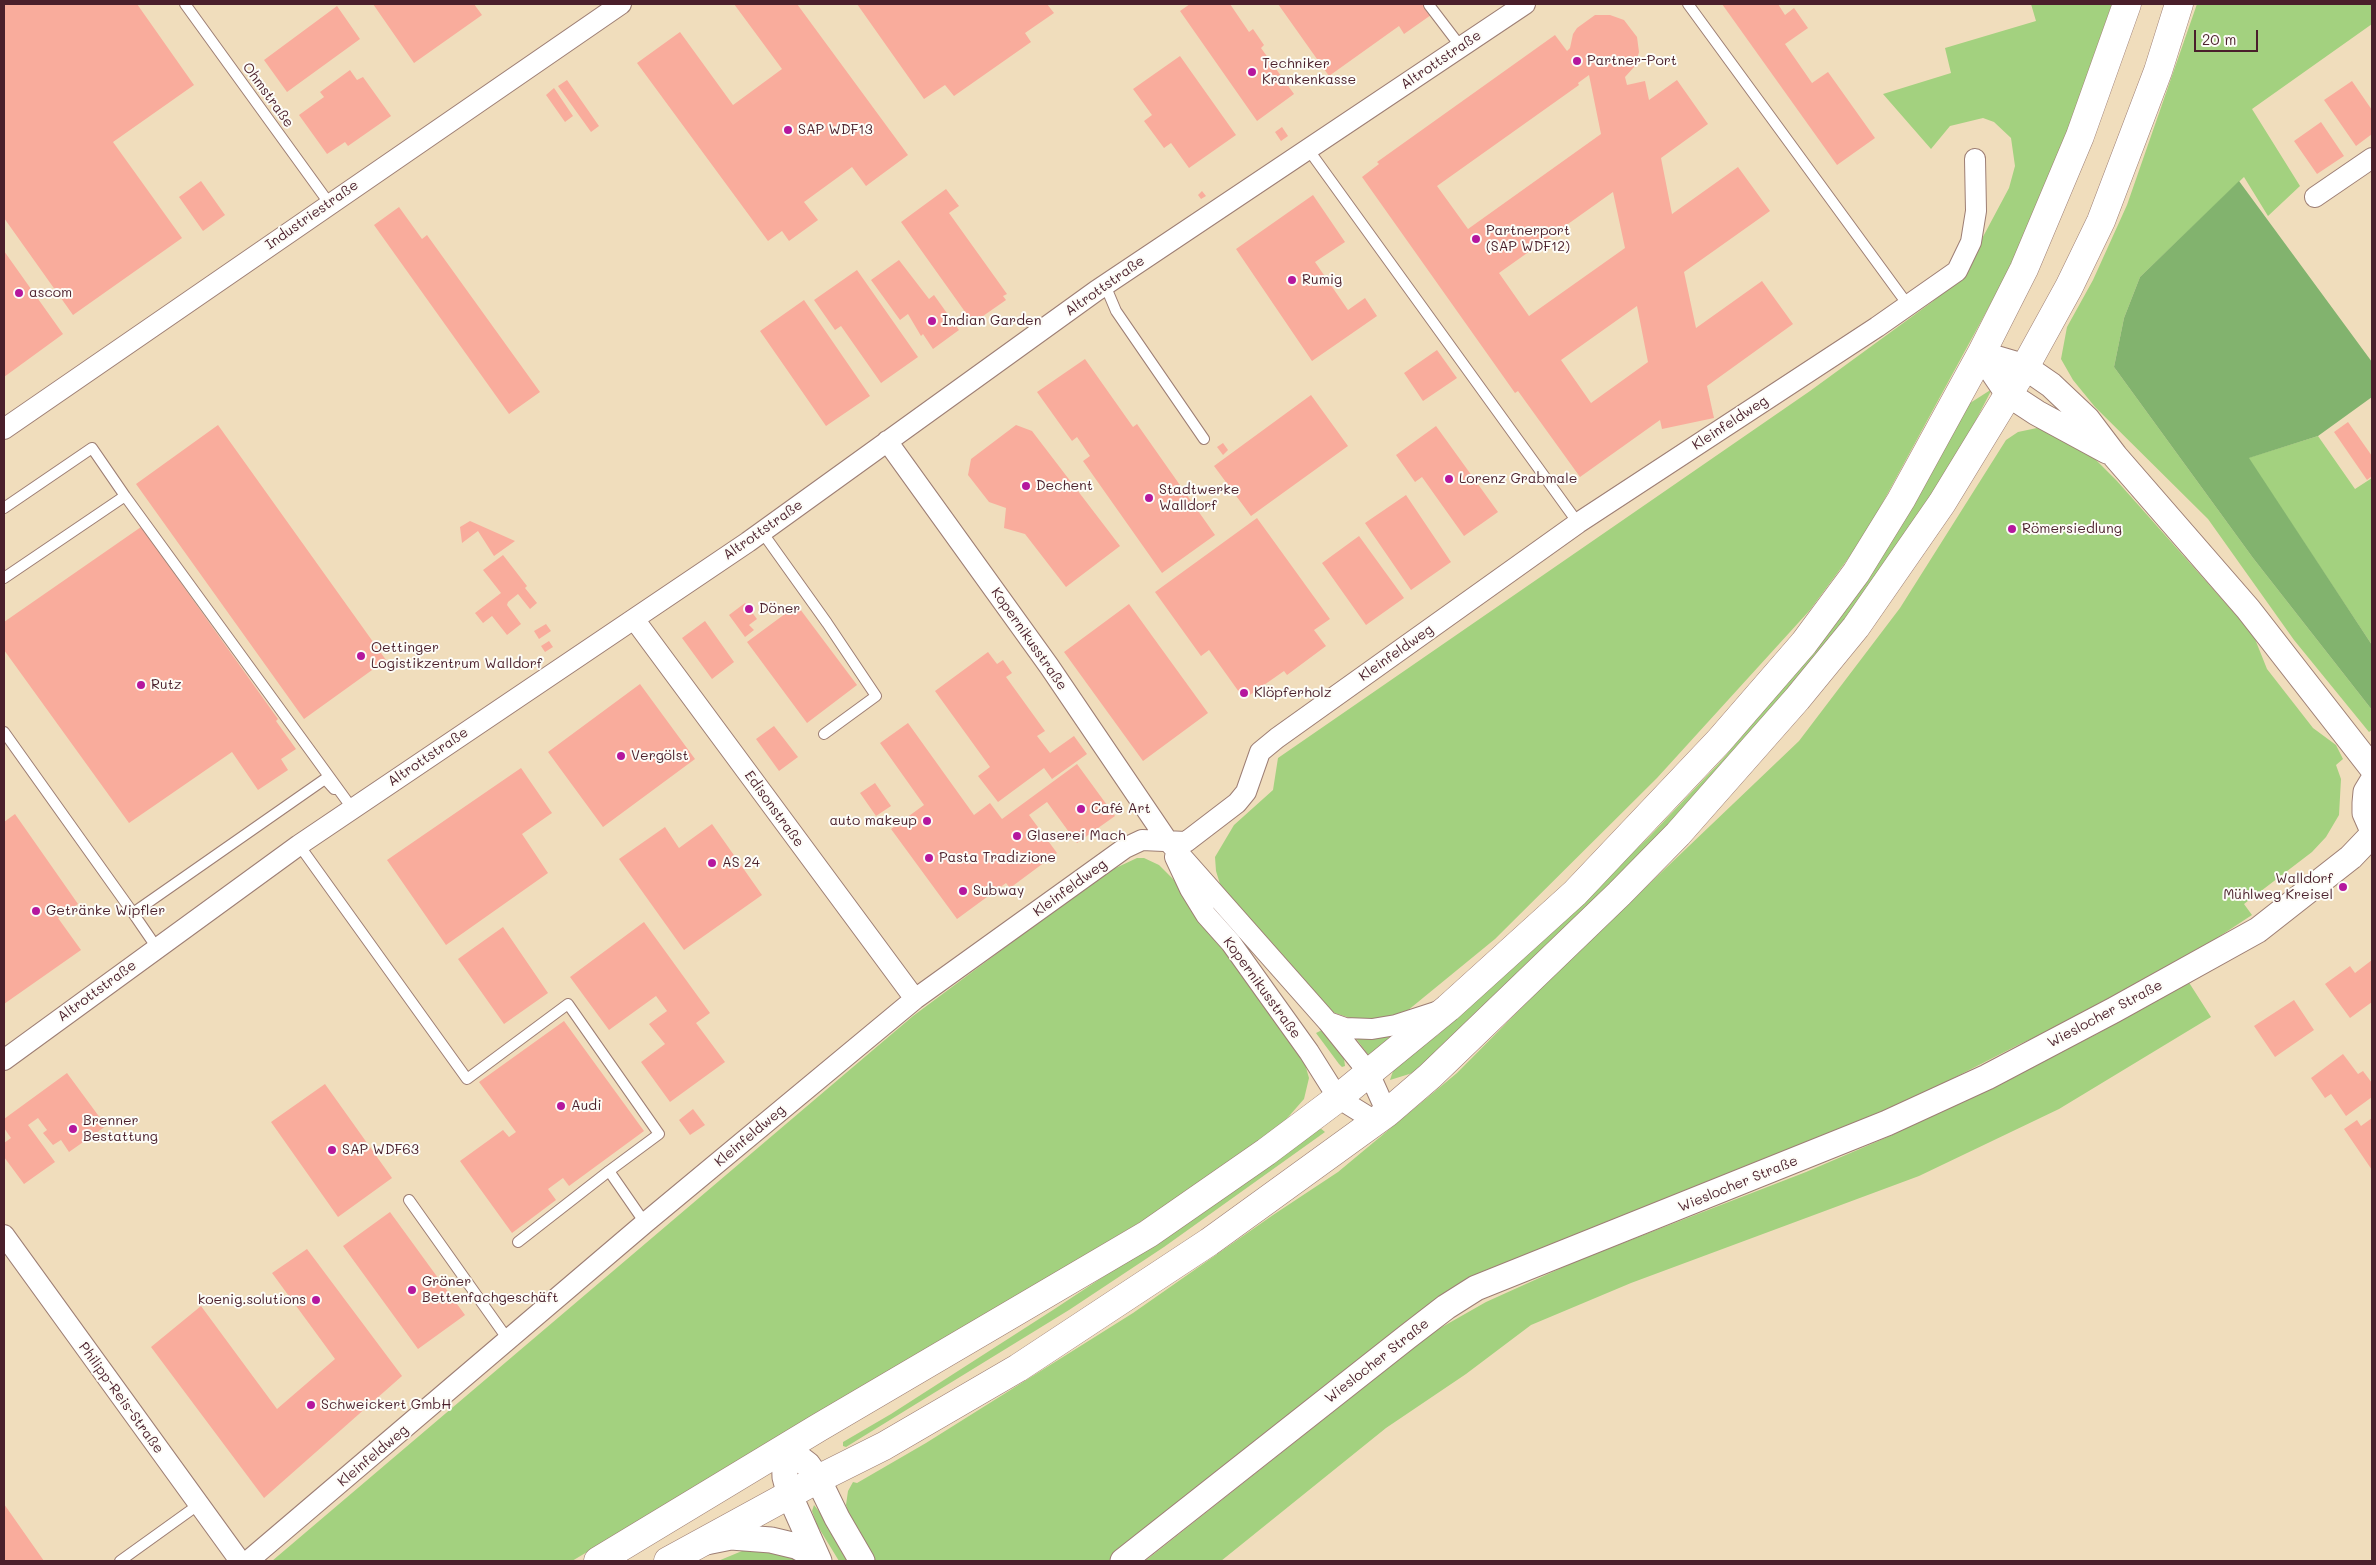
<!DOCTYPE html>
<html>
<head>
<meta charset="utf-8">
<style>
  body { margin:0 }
  #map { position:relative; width:2376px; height:1565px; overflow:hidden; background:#f0ddbc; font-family:Mali,sans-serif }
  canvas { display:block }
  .frame { position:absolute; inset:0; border:5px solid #4a1f2b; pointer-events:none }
  .scale { position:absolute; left:2194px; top:30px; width:64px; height:22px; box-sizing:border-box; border:2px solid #4a1f2b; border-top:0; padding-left:6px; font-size:15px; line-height:18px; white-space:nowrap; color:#4a1f2b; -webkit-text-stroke:4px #fdfcf7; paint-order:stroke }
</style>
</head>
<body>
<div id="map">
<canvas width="2376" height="1565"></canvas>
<div class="frame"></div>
<div class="scale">20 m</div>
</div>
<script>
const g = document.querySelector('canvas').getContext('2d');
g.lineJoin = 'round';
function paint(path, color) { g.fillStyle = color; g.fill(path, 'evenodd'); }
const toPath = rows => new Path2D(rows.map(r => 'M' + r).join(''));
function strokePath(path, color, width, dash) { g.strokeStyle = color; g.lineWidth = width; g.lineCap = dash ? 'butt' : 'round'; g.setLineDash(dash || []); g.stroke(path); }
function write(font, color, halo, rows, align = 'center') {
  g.font = font + ' Mali,sans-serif'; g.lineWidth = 4; g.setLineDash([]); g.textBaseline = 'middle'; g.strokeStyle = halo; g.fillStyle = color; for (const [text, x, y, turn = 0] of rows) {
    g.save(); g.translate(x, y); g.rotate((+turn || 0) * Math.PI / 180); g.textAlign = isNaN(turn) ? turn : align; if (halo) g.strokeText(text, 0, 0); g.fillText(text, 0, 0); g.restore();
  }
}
const green = toPath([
  [2031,4,2112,4,2064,140,2023,244,1864,537,1810,610,1657,778,1495,939,1407,1011,1385,1019,1353,1019,1329,1011,1245,918,1220,884,1216,871,1215,857,1234,825,1273,790,1278,758,1810,391,1932,302,1961,278,2009,188,2015,166,2011,138,1994,122,1983,118,1950,126,1931,149,1883,94,1951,73,1945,48,2036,21],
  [2197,4,2372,4,2372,24,2252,109,2300,186,2268,216,2244,177,2140,277,2124,318,2114,367,2253,558,2372,710,2372,730,2369,732,2294,640,2208,519,2095,407,2073,380,2061,359,2067,327,2093,280,2127,205],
  [1992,389,1961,449,1908,534,1836,635,1653,845,1419,1071,1390,1080,1394,1068,1439,1034,1648,838,1721,761,1795,673,1967,405],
  [2037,428,2057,435,2086,450,2117,481,2253,634,2267,669,2313,728,2336,745,2343,759,2336,765,2341,779,2339,815,2326,837,2312,852,2244,904,2252,915,2159,976,2105,1006,2020,1044,1901,1105,1504,1265,1256,1445,1108,1561,875,1561,852,1523,846,1505,848,1491,853,1482,857,1483,926,1443,1133,1313,1273,1215,1338,1172,1457,1073,1558,971,1799,741,1900,608,2006,440,2018,432],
  [2318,436,2355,489,2372,478,2372,645,2248,458],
  [1137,858,1144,858,1159,865,1178,884,1303,1057,1309,1078,1304,1099,1283,1123,1194,1190,572,1561,272,1561,913,1016,1105,873],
  [2188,981,2211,1017,2059,1109,1919,1176,1631,1283,1531,1325,1466,1374,1386,1428,1221,1561,1145,1561,1435,1331,1486,1302,1579,1260,1806,1172,1890,1136,2097,1034],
  [1405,1029,1370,1057,1354,1036],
  [1322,1030,1344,1058,1345,1066,1342,1067,1339,1064,1316,1033],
  [1319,1127,1325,1132,1164,1247,1069,1310,846,1447,843,1446,843,1442,891,1414,1053,1310,1159,1240],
  [814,1505,825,1519,847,1561,839,1561,817,1525,812,1511],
  [755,1549,782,1553,800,1561,718,1561,742,1551]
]);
const forest = toPath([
  [2239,181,2372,362,2372,397,2318,436,2249,458,2372,645,2372,710,2253,558,2114,367,2124,318,2140,277]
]);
const building = toPath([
  [4,4,137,4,194,85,113,142,182,238,73,315,4,218],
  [373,4,474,4,482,15,414,63],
  [734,4,797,4,908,155,866,186,852,167,804,202,818,220,789,241,782,231,768,241,637,63,680,32,733,105,782,69],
  [857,4,1047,4,1054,13,1025,33,1031,42,954,96,945,85,924,99],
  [1190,4,1230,4,1249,32,1253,29,1264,45,1261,48,1294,94,1257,121,1180,11],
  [1278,4,1430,4,1431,15,1404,34,1399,26,1329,76],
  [1722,4,1778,4,1785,15,1794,8,1808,28,1785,44,1812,83,1828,72,1875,138,1837,165],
  [337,6,360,39,287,92,264,60],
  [1595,15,1610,15,1624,20,1637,37,1639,52,1635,66,1625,77,1627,85,1645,81,1649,100,1677,80,1708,124,1661,158,1672,214,1738,167,1770,211,1684,272,1696,328,1762,281,1793,324,1707,386,1714,418,1662,429,1660,420,1580,477,1518,391,1515,393,1362,177,1379,164,1377,162,1555,35,1567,51,1570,48,1573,34,1577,28],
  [1589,75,1601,134,1468,229,1437,186,1579,85,1578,83],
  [1613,192,1625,248,1529,316,1499,273],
  [1637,306,1648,362,1591,403,1561,360],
  [1180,56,1236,135,1189,168,1171,143,1164,148,1144,121,1152,115,1133,89],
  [350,70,357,80,363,77,391,116,348,146,345,142,327,154,299,115,324,97,320,92],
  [567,80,599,126,591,132,558,86],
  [2352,81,2372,110,2372,134,2356,146,2324,100],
  [554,88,573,116,565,122,546,95],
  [2321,122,2344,156,2317,174,2294,141],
  [1282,127,1288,136,1281,141,1275,132],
  [201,181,225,215,203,231,179,197],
  [946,189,959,206,949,213,1007,294,1003,296,1006,300,973,323,901,222],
  [1202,191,1206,196,1201,199,1198,195],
  [1313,195,1345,242,1315,262,1348,310,1365,298,1377,316,1312,361,1236,249],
  [399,207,422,239,427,235,540,392,509,414,374,225],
  [4,251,63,334,4,377],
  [899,260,929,299,934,295,959,330,933,349,923,334,921,336,908,314,900,320,871,280],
  [857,270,918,357,881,383,841,326,835,330,814,300],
  [804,300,870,396,826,426,760,331],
  [1437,350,1457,378,1423,401,1404,373],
  [1085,359,1133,427,1137,424,1215,535,1162,573,1083,461,1090,456,1077,437,1072,441,1037,392],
  [1311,395,1348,446,1251,516,1214,466],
  [2348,422,2372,456,2372,476,2367,480,2334,432],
  [218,425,386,660,304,719,136,484],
  [1016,425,1032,431,1120,546,1066,587,1025,534,1004,528,1006,508,989,502,968,475,971,459],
  [1436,426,1498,512,1464,536,1422,477,1415,482,1396,455],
  [1223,443,1228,450,1223,455,1217,447],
  [1406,495,1451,562,1411,590,1365,523],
  [1257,518,1330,619,1314,630,1326,646,1287,675,1284,671,1244,699,1209,650,1201,656,1155,592],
  [470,521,515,541,494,556,478,531,462,543,460,527],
  [141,527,278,719,276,721,296,749,281,759,288,770,258,790,232,752,129,823,4,650,4,622],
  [1359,536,1404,598,1366,625,1322,563],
  [503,555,527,586,525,588,537,603,530,609,518,594,508,602,507,605,521,624,507,635,492,616,483,623,475,613,501,593,483,570],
  [745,603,757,619,749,625,754,630,745,637,729,615],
  [1129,604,1208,713,1143,761,1064,652],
  [797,605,857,685,807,723,747,642],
  [705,621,734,662,712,679,682,638],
  [546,624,551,631,539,639,534,631],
  [549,641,553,647,545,652,541,646],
  [988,652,997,664,1003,660,1012,673,1006,677,1045,731,1037,736,1050,753,1074,736,1087,754,1052,779,1044,768,998,802,978,776,990,767,935,691],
  [640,684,695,759,603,827,548,752],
  [908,723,974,815,990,803,1002,819,1077,764,1115,816,1077,843,1047,802,1029,815,1057,853,1010,888,1006,883,957,919,891,829,924,805,880,743],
  [774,726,798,757,779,771,756,739],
  [521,768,552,813,522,834,548,873,446,945,387,860],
  [875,783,891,806,876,816,860,793],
  [15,814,78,904,58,918,81,950,4,1004,4,822],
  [712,824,762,895,684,950,619,859,665,827,679,848],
  [644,922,710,1013,696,1023,725,1062,670,1102,641,1062,665,1044,649,1024,667,1011,656,996,609,1030,570,977],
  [503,927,548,993,504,1024,458,959],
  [2372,960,2372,1002,2350,1018,2325,984,2350,966,2355,973],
  [2294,1000,2314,1030,2275,1057,2254,1026],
  [564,1021,644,1131,569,1186,563,1178,548,1189,556,1200,512,1233,460,1161,503,1130,509,1137,516,1132,479,1082],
  [2343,1054,2358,1074,2363,1071,2372,1083,2372,1097,2346,1116,2331,1094,2325,1098,2311,1078],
  [67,1073,106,1126,69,1152,61,1140,53,1145,43,1133,47,1130,38,1118,28,1125,55,1162,24,1184,4,1157,4,1143,11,1138,4,1128,4,1119],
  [325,1084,392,1178,338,1217,271,1122],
  [693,1109,705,1125,690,1135,679,1120],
  [2372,1118,2372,1170,2344,1129,2357,1120,2361,1126],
  [390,1212,465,1315,418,1349,343,1246],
  [307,1249,402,1376,264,1498,151,1347,201,1306,277,1409,335,1359,272,1273],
  [4,1504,44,1561,4,1561]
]);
const service = toPath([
  [185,4,329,203],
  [1688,4,1908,305],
  [1429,5,1461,47],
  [1308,149,1578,523],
  [1105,285,1116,311,1204,439],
  [125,496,352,808],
  [4,508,92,448,125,496,4,578],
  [762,532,827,623,876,696,824,734],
  [4,732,133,913],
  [299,845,467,1079,568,1004,659,1134,609,1171,645,1223],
  [157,948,133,913,325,779,334,789],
  [409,1200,509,1341],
  [518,1242,609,1171],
  [120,1561,198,1505]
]);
const minor = toPath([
  [2315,197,2372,158],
  [4,429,621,4],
  [887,441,1049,666,1167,840,1328,1022,1369,1073,1387,1113],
  [634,619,915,999],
  [1175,857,1190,889,1206,915,1231,943,1266,992,1309,1052,1338,1098,1375,1121],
  [1328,1022,1345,1028,1372,1029,1396,1025,1439,1011],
  [4,1060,299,845,748,542,1096,291,1525,4],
  [4,1235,240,1561],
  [248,1561,645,1223,915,999,1125,848,1142,840,1186,842,1237,803,1246,792,1260,752,1277,738,1578,523,1877,327,1957,271,1971,242,1976,211,1975,159]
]);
const tertiary = toPath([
  [1981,354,2025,367,2051,385,2087,419,2115,456,2248,609,2372,768],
  [1981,354,2008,394,2037,413,2107,451],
  [2372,782,2366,792,2365,803,2365,813,2372,829],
  [786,1448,808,1465,818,1479,837,1518,862,1561],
  [784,1449,785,1477,790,1496,819,1561],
  [706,1542,731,1537,771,1540,796,1546,817,1557],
  [1123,1561,1407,1337,1446,1307,1476,1288,1887,1123,1987,1077,2114,1010,2258,930,2351,857,2372,835]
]);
const primary = toPath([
  [598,1561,818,1428,1148,1234,1266,1152,1338,1098,1448,1008,1575,893,1719,741,1804,643,1856,573,1901,500,1981,354,2024,269,2080,136,2127,4],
  [668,1561,818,1479,884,1446,1018,1368,1209,1242,1387,1113,1430,1076,1619,894,1678,834,1797,699,1856,627,1942,503,2025,367,2069,287,2101,221,2158,71,2179,4]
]);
const markers = [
  [1577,61,5,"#b5179e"],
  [1252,72,5,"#b5179e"],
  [788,130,5,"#b5179e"],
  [1476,239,5,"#b5179e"],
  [1292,280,5,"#b5179e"],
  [19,293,5,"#b5179e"],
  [932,321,5,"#b5179e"],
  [1449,479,5,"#b5179e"],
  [1026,486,5,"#b5179e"],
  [1149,498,5,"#b5179e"],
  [2012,529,5,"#b5179e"],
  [749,609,5,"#b5179e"],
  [361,656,5,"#b5179e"],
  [141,685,5,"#b5179e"],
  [1244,693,5,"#b5179e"],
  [621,756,5,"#b5179e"],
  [1081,809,5,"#b5179e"],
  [927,821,5,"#b5179e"],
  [1017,836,5,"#b5179e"],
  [929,858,5,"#b5179e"],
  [712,863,5,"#b5179e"],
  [2343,887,5,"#b5179e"],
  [963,891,5,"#b5179e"],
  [36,911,5,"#b5179e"],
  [561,1106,5,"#b5179e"],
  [73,1129,5,"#b5179e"],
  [332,1150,5,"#b5179e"],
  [412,1290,5,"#b5179e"],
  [316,1300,5,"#b5179e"],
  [311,1405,5,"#b5179e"]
];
const streetNames = [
  ["Altrottstraße",1441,60,-34],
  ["Ohmstraße",268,95,54],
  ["Industriestraße",312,215,-35],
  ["Altrottstraße",1105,286,-35],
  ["Kleinfeldweg",1730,423,-33],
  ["Altrottstraße",763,530,-35],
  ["Kopernikusstraße",1029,639,55],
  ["Kleinfeldweg",1396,653,-35],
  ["Altrottstraße",428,757,-34],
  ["Edisonstraße",774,809,54],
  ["Kleinfeldweg",1070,888,-36],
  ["Kopernikusstraße",1262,988,54],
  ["Altrottstraße",97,991,-36],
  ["Wieslocher Straße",2105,1014,-28],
  ["Kleinfeldweg",750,1136,-40],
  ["Wieslocher Straße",1738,1184,-22],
  ["Wieslocher Straße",1377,1361,-38],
  ["Philipp-Reis-Straße",121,1398,54],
  ["Kleinfeldweg",373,1456,-40]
];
const poiNames = [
  ["Partner-Port",1587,61],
  ["Techniker",1262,64],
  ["Krankenkasse",1262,80],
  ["SAP WDF13",798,130],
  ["Partnerport",1486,231],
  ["(SAP WDF12)",1486,247],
  ["Rumig",1302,280],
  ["ascom",29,293],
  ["Indian Garden",942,321],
  ["Lorenz Grabmale",1459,479],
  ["Dechent",1036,486],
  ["Stadtwerke",1159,490],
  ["Walldorf",1159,506],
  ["Römersiedlung",2022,529],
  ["Döner",759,609],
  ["Oettinger",371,648],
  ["Logistikzentrum Walldorf",371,664],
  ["Rutz",151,685],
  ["Klöpferholz",1254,693],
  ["Vergölst",631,756],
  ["Café Art",1091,809],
  ["auto makeup",917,821,"right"],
  ["Glaserei Mach",1027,836],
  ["Pasta Tradizione",939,858],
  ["AS 24",722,863],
  ["Walldorf",2333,879,"right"],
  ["Mühlweg Kreisel",2333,895,"right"],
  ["Subway",973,891],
  ["Getränke Wipfler",46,911],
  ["Audi",571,1106],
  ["Brenner",83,1121],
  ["Bestattung",83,1137],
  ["SAP WDF63",342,1150],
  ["Gröner",422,1282],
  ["Bettenfachgeschäft",422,1298],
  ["koenig.solutions",306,1300,"right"],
  ["Schweickert GmbH",321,1405]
];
paint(green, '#a3d17f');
paint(forest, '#82b36e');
paint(building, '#f9ac9c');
strokePath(service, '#9d7e74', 12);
strokePath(minor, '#9d7e74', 22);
strokePath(tertiary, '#9d7e74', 27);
strokePath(primary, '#9d7e74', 29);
strokePath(service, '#fff', 10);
strokePath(minor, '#fff', 20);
strokePath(tertiary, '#fff', 25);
strokePath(primary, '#fff', 28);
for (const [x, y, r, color] of markers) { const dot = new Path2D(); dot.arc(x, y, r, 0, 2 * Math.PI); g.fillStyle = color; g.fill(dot); strokePath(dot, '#fdfcf7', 2); }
write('14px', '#4a1f2b', '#fdfcf7', streetNames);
write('14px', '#4a1f2b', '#fdfcf7', poiNames, 'left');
</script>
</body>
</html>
